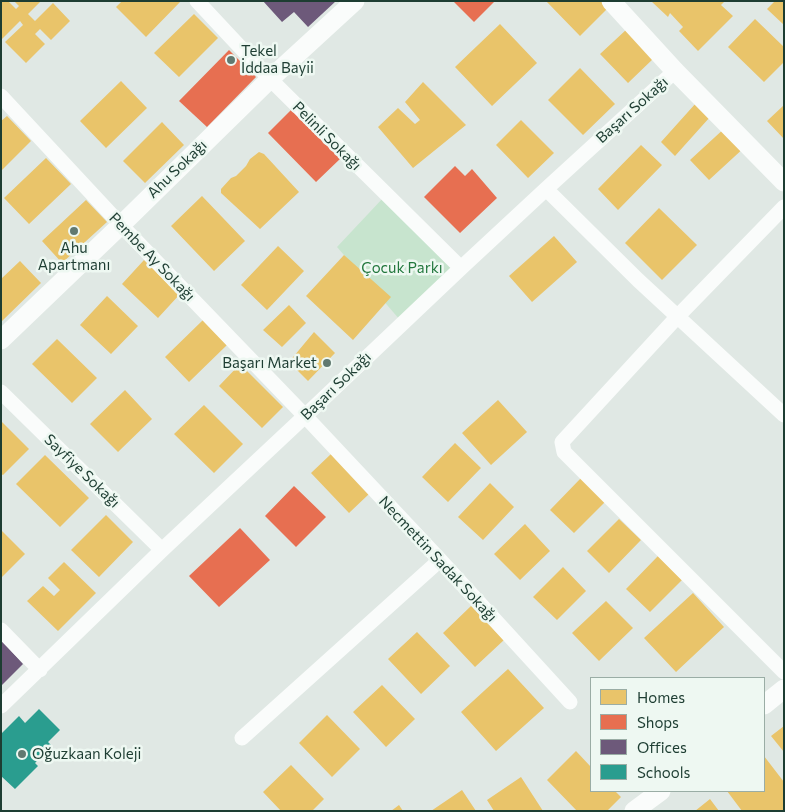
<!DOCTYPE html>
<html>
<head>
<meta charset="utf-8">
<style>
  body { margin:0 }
  #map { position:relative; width:785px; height:812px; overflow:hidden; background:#e0e8e4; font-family:Commissioner,sans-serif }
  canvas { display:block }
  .frame { position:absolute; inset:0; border:2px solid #1d3d32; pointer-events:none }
  .legend { position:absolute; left:590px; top:677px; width:175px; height:115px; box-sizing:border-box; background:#eef8f2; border:1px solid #9aada5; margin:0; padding:6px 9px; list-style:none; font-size:15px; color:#1d3d32 }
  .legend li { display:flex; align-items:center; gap:10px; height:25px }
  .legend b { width:25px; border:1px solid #9aada5 }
</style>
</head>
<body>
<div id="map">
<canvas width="785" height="812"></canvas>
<div class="frame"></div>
<ul class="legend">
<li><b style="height:14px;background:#e9c46a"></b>Homes</li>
<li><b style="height:14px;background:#e76f51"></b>Shops</li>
<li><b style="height:14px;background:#6d597a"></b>Offices</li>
<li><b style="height:14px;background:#2a9d8f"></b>Schools</li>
</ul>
</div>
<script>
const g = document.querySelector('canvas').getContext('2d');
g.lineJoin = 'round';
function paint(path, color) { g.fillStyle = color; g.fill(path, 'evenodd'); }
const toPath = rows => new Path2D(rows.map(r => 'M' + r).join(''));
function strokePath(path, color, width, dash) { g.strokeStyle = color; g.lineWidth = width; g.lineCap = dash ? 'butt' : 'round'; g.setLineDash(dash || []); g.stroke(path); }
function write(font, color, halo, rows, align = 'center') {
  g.font = font + ' Commissioner,sans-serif'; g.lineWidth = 5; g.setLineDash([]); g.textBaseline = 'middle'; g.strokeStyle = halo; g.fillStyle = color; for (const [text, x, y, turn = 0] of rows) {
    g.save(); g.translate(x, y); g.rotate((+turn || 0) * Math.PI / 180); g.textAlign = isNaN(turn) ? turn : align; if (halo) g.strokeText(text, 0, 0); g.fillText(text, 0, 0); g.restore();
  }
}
const green = toPath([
  [383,198,452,269,400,320,337,247]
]);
const homes = toPath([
  [1,1,8,1,16,9,19,6,14,1,41,1,28,14,35,21,53,3,70,21,51,40,40,29,35,34,45,44,26,63,5,42,23,25,20,21,1,40],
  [122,1,181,1,146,37,116,7],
  [546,1,606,1,610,6,580,36],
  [651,1,725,1,721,5,733,16,698,51,679,31,683,27,670,13,668,17],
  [775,1,784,1,784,25,767,9],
  [194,14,218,38,179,77,154,53],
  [755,19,784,47,784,62,764,82,728,47],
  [500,24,537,63,492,106,455,67],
  [627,29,654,58,628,83,600,54],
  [580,68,615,104,583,135,548,100],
  [121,81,147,108,106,148,80,121],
  [423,82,466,125,413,168,378,127,398,108,415,124,420,120,405,102],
  [696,103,710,117,675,156,661,142],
  [784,105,784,139,767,121],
  [7,116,31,141,1,171,1,121],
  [521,120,554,153,528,178,496,145],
  [162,122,184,145,145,183,123,161],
  [727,126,746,146,709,180,690,160],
  [641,145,662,165,618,210,598,189],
  [259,152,264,154,299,192,260,229,221,193,221,189,231,178,236,176,246,166,250,159],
  [46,158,71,184,29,224,4,198],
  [202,196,245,241,214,271,171,226],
  [86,200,107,222,62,263,42,241],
  [659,208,697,245,662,280,625,243],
  [554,236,577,262,532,302,509,276],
  [278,246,304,271,267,310,241,285],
  [344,255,391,297,353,340,306,296],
  [144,260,180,294,158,318,122,284],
  [20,261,41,283,1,322,1,279],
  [107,296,138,326,111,354,80,325],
  [289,305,306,323,282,347,263,330],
  [203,320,227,345,189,382,165,357],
  [314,332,335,353,308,381,289,362],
  [57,339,97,378,72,403,32,364],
  [240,364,283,407,262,428,219,386],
  [125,390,152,419,118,452,90,424],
  [498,400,527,432,491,465,462,433],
  [204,405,243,444,214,473,174,434],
  [1,421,29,449,3,475,1,474],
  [455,443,481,468,448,502,422,477],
  [331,454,369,494,349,513,311,473],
  [45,455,89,498,60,527,16,484],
  [581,478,605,502,574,533,550,510],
  [490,483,514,507,483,540,458,517],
  [106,515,133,542,99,577,71,550],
  [619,519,641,540,609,573,587,551],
  [525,524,550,551,520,580,494,554],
  [1,530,25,554,1,578],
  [658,556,682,580,650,612,626,589],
  [64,562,96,593,58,631,27,601,43,586,54,596,60,590,48,578],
  [563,567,586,591,557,620,533,597],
  [693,593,724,627,676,672,644,638],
  [606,601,633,628,599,661,572,633],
  [471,606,504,640,475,667,443,633],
  [417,632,450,666,421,694,388,659],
  [508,669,544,708,496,751,461,712],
  [382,685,415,719,386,747,353,712],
  [327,715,360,749,332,777,299,743],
  [784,726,784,752,771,736],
  [576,751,591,767,591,791,615,791,621,797,607,811,577,811,547,780],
  [764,756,784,782,784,811,742,811,727,791,764,791],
  [291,765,324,799,312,811,281,811,263,792],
  [521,777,543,811,494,811,487,800],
  [462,790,476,811,431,811],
  [710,799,719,811,695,811],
  [399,805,403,811,391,811]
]);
const shops = toPath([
  [453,1,495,1,474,22],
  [229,50,256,77,207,127,179,101],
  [293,108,341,158,316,182,268,133],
  [455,166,465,176,472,169,497,198,460,233,424,197],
  [294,486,326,517,296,547,265,516],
  [240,528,270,560,219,607,189,576]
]);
const offices = toPath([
  [263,1,336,1,308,27,294,12,282,22],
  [1,640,23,664,1,686]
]);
const schools = toPath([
  [39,709,60,730,48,742,52,746,35,763,38,766,15,789,1,776,1,734,19,716,25,723]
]);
const minor = toPath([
  [197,1,270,79,461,268],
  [1,96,121,225,305,416,440,560,570,702],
  [546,189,638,280,784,415],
  [784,207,678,316,562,442,564,452,784,672],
  [1,392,162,550],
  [1,630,40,670],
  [1,706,162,550,305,416,461,268,546,189,675,71],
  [242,738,440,560]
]);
const tertiary = toPath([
  [611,1,675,71,784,182],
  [1,340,121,225,270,79,355,1],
  [764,705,784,689],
  [634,811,661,791]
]);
const markers = [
  [231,60,5,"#617970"],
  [74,231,5,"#617970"],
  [327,363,5,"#617970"],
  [22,754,5,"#617970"]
];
const poiNames = [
  ["Tekel",241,51],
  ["İddaa Bayii",241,68],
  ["Ahu",74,248,"center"],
  ["Apartmanı",74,265,"center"],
  ["Başarı Market",317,363,"right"],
  ["Oğuzkaan Koleji",32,754]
];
const streetNames = [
  ["Başarı Sokağı",632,110,-42],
  ["Pelinli Sokağı",327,136,45],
  ["Ahu Sokağı",177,169,-44],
  ["Pembe Ay Sokağı",152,257,46],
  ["Başarı Sokağı",336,386,-44],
  ["Sayfiye Sokağı",82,471,44],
  ["Necmettin Sadak Sokağı",438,559,47]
];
const parkNames = [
  ["Çocuk Parkı",402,268]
];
paint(green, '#c7e4ce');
paint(homes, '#e9c46a');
paint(shops, '#e76f51');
paint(offices, '#6d597a');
paint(schools, '#2a9d8f');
strokePath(minor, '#fafcfb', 15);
strokePath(tertiary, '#fafcfb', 19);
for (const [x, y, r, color] of markers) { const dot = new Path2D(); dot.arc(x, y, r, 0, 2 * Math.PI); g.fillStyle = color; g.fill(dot); strokePath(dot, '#eef8f2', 2); }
write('15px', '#1d3d32', '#eef8f2', poiNames, 'left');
write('15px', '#1d3d32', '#eef8f2', streetNames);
write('15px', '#23783e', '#eef8f2', parkNames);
</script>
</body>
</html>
